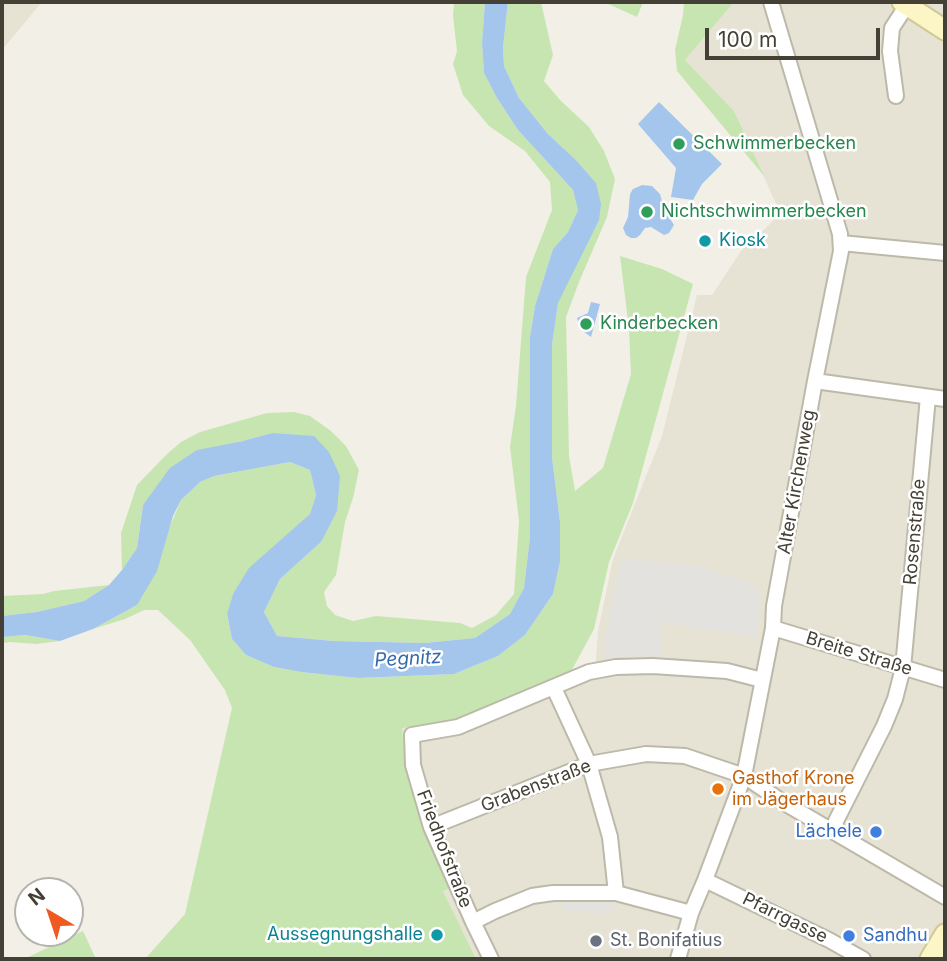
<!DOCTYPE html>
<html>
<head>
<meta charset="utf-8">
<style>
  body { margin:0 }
  #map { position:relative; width:947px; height:961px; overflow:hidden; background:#f2f0e6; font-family:Inter,sans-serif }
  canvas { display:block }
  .frame { position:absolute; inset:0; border:4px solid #444035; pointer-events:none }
  .north { position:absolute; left:14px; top:877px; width:70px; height:70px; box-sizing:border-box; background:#fff; border:2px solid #b4b3ae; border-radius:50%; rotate:321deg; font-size:19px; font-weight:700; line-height:28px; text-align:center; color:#444035 }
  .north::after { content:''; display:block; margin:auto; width:24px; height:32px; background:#ef5a20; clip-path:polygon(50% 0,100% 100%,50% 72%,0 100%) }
  .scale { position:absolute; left:705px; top:28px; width:175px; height:32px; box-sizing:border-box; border:4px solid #444035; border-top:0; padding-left:9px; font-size:21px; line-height:24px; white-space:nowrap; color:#444035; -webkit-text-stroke:5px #fff; paint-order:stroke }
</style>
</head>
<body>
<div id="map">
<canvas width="947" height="961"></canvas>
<div class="frame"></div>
<div class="north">N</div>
<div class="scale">100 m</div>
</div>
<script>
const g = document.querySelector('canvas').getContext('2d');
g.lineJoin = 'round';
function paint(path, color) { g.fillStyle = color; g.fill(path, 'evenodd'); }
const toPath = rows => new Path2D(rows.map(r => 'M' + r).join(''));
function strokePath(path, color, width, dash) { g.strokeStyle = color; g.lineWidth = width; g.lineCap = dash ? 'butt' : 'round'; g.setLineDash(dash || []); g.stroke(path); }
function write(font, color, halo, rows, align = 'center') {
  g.font = font + ' Inter,sans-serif'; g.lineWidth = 5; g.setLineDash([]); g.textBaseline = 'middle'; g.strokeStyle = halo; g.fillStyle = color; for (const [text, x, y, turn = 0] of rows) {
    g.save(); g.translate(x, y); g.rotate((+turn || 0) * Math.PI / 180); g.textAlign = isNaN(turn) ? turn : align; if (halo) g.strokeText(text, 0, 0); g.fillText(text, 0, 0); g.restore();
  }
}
const residential = toPath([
  [2,2,42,2,2,50],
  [734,2,945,2,945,959,476,959,443,891,450,887,416,803,406,768,402,728,452,732,595,675,598,631,613,559,662,436,697,295,712,295,741,251,772,222,777,206,734,111,685,60]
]);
const green = toPath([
  [454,2,485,2,482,43,484,73,497,98,518,130,573,190,578,210,568,232,553,249,535,306,530,337,530,537,524,588,510,614,475,638,425,643,334,641,277,636,264,612,280,579,321,542,340,476,272,433,239,442,143,504,137,548,122,570,121,533,137,485,167,454,181,442,200,432,267,413,294,412,310,416,331,431,346,446,359,470,353,498,345,522,336,575,324,592,327,606,335,615,353,621,376,616,460,623,472,628,496,615,514,594,519,521,510,447,516,406,526,277,552,210,550,182,525,151,489,126,463,95,453,64,457,51,453,16],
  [508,2,541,2,553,55,544,81,560,100,589,127,604,151,615,179,607,217,579,282,566,317,569,456,575,491,603,468,631,374,629,329,620,256,662,269,693,284,633,503,609,562,594,629,567,679,459,724,402,728,406,768,416,803,450,888,443,891,476,959,145,959,185,914,232,708,225,690,190,640,158,610,144,610,125,619,93,629,137,605,181,500,200,482,214,476,290,462,310,470,316,495,310,514,288,535,233,594,227,615,232,639,246,655,274,667,301,672,358,678,454,674,498,656,525,635,553,594,560,562,560,522,552,457,552,345,558,302,573,269,596,183,577,161,548,134,519,98,504,66,503,47],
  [604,2,643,2,637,17],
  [684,2,734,2,685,60,734,111,764,176,677,71,675,50,683,15],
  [109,585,84,601,37,612,2,616,2,596,43,594,54,591],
  [25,635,60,641,36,644,10,642,2,643,2,637],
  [83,931,96,959,24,959]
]);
const parking = toPath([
  [622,558,704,567,747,582,760,592,757,637,660,622,662,657,604,663,605,638],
  [562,896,615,896,615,908,613,912,608,913,563,912]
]);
const water = toPath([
  [485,2,508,2,503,47,504,66,519,98,548,134,577,161,596,183,601,204,599,220,558,303,552,345,552,457,560,522,560,562,553,594,525,635,498,656,454,674,358,678,301,672,274,667,246,655,232,639,227,614,233,594,249,568,310,514,316,495,310,470,290,462,214,476,200,482,181,500,173,516,157,571,137,605,93,629,60,641,25,635,2,637,2,616,37,612,84,601,109,585,122,570,137,548,143,505,170,468,197,450,239,442,272,433,314,436,329,452,340,476,337,511,321,542,280,579,264,612,277,636,334,641,425,643,475,638,510,614,524,588,530,537,530,337,535,306,553,249,568,232,578,210,573,190,518,130,497,98,484,73,482,43],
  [659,102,722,164,702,184,693,200,671,197,676,168,638,124],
  [642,185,652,186,660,194,664,209,674,225,669,233,664,235,651,227,645,228,640,235,636,238,631,238,626,235,623,228,628,217,630,194,633,189],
  [591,302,600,304,591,337,580,329,577,318,588,313]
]);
const minor = toPath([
  [896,96,890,51,892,28,907,5],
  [841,243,945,253],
  [815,381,945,399],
  [773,628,945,680],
  [554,688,589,764,610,837,616,893],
  [431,827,589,764,646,754,685,756,744,776,781,801,945,897],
  [835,832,836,821,884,726,895,699,903,668,928,397],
  [705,880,829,940,863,959],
  [473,922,495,911,532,896,553,893,616,893,691,913],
  [491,959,473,922,431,827,413,765,412,735,458,727,589,672,616,667,653,666,727,671,762,680],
  [678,959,691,913,705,880,744,776,773,628,774,606,815,381,841,251,840,234,771,2]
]);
const secondary = toPath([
  [902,2,945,30],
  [930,959,945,934]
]);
const markers = [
  [679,144,7,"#2e9e5b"],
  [647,212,7,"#2e9e5b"],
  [705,241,7,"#0f9aa8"],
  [586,324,7,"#2e9e5b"],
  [718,789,7,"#e8710a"],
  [876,832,7,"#3f7fe0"],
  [437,935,7,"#0f9aa8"],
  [849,936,7,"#3f7fe0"],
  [596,941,7,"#6b7280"]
];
const leisureNames = [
  ["Schwimmerbecken",693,144],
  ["Nichtschwimmerbecken",661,212],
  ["Kinderbecken",600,324]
];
const cultureNames = [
  ["Kiosk",719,241],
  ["Aussegnungshalle",423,935,"right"]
];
const streetNames = [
  ["Alter Kirchenweg",797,482,-80],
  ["Rosenstraße",915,532,-85],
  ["Breite Straße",859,654,17],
  ["Grabenstraße",536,786,-21],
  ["Friedhofstraße",444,849,69],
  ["Pfarrgasse",785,918,26]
];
const foodNames = [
  ["Gasthof Krone",732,779],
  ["im Jägerhaus",732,800]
];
const shopNames = [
  ["Lächele",862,832],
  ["Sandhu",863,936,"left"]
];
const worshipNames = [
  ["St. Bonifatius",610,941]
];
const waterNames = [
  ["Pegnitz",408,659,-3]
];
paint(residential, '#e6e2d4');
paint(green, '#c6e5b0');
paint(parking, '#e3e2de');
paint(water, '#a4c5ec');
strokePath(minor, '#bdb9a9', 18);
strokePath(secondary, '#d0c897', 23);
strokePath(minor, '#fff', 14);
strokePath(secondary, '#fcf6c6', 19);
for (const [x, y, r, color] of markers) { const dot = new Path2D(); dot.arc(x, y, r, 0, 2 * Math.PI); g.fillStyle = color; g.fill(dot); strokePath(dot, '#fff', 2.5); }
write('18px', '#27864d', '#fff', leisureNames, 'left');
write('18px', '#0d838f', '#fff', cultureNames, 'left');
write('18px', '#444035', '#fff', streetNames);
write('18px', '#c56008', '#fff', foodNames, 'left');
write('18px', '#366cbe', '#fff', shopNames, 'right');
write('18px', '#5b616d', '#fff', worshipNames, 'left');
write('italic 19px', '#3469ab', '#fff', waterNames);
</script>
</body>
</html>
